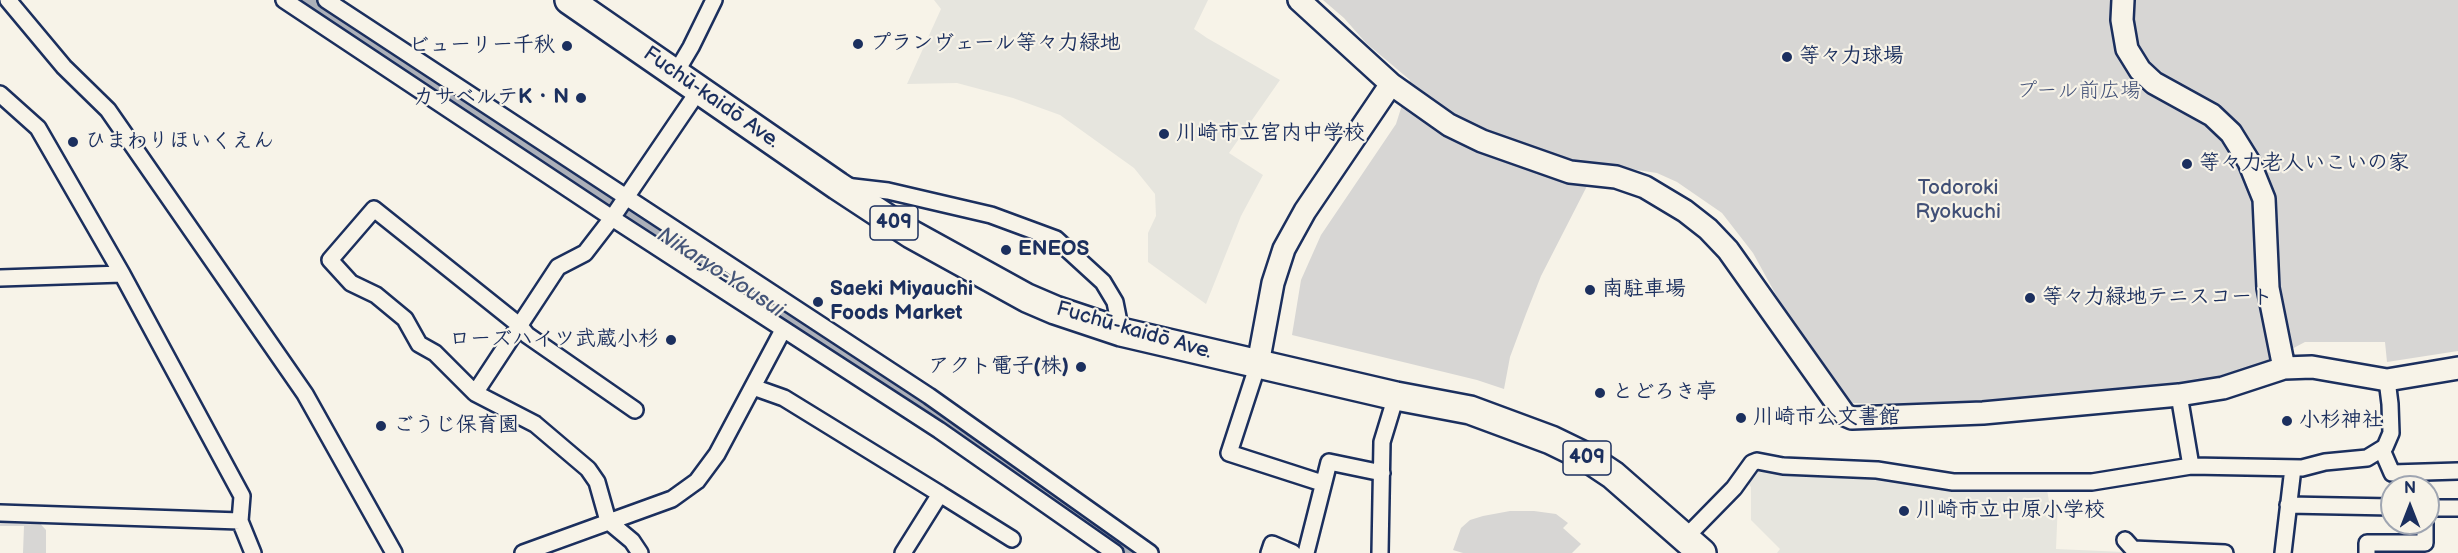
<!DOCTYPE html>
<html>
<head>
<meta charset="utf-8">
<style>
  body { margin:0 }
  #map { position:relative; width:2458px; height:553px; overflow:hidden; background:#f7f3e8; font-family:"Balsamiq Sans",sans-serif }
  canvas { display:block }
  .north { position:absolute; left:2380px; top:475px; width:60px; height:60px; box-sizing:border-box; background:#f7f3e8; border:2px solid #9fa5b1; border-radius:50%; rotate:0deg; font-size:16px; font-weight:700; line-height:24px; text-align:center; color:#1b2f5e }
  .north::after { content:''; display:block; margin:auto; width:21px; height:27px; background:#1b2f5e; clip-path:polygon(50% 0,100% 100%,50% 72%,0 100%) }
</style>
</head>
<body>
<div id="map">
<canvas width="2458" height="553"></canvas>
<div class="north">N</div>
</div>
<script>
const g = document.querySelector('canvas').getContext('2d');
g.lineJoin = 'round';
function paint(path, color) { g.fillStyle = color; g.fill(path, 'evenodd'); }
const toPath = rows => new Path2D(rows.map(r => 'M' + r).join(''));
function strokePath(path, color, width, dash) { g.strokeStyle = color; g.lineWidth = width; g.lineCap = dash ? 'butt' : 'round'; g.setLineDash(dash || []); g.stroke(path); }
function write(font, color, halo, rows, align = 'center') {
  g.font = font + ' "Balsamiq Sans","Klee One",sans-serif'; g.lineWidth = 4.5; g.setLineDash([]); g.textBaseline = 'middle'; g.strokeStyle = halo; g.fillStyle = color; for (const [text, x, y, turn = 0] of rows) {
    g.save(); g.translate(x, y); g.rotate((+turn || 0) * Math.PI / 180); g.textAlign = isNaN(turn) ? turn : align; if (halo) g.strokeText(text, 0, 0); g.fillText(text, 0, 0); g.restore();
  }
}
const built = toPath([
  [934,0,1208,0,1194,29,1207,38,1280,80,1229,153,1263,175,1241,216,1206,304,1148,262,1148,233,1156,216,1155,194,1134,168,1060,115,1013,98,957,83,907,84,941,9],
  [1760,468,1899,480,1949,487,2047,490,2049,501,2058,502,2056,549,2147,553,1777,553,1780,549,1751,520,1751,487,1745,480,1754,469]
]);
const green = toPath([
  [1323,0,2458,0,2458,351,2387,362,2385,342,2305,342,2267,362,2205,380,2069,395,1938,405,1852,403,1781,304,1753,253,1722,213,1677,182,1657,173,1596,164,1586,188,1541,276,1526,314,1510,357,1504,389,1477,380,1292,335,1301,280,1321,235,1396,124,1410,80,1366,43,1344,18],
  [1510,511,1534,511,1556,514,1568,523,1563,528,1581,544,1572,553,1463,553,1453,550,1461,528,1470,520,1483,516],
  [0,519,36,519,46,530,46,553,23,553,24,526,0,526]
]);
const river = toPath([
  [304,0,939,417,1133,553]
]);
const street = toPath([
  [8,0,64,67,108,110,305,394,394,553],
  [284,0,612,218,939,430,1115,553],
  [326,0,929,396,1150,553],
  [675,74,691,47,714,0],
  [0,94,38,128,122,274,242,496,240,521,253,553],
  [845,186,888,191,991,215,1056,239,1103,282,1115,302,1121,332],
  [0,278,122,274],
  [1258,364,1229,453,1322,483],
  [753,387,784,398,940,494,903,553],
  [475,393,435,353,419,344,405,319,376,295,351,283,330,260,374,209,519,325,527,335,635,410],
  [2179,395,2191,466],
  [2382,450,2392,473,2458,471],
  [940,494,1012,539],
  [2288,505,2392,507],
  [2428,508,2458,508],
  [0,513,240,521],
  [1686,537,1734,488,1752,463,1757,461,1783,466,1877,470,1953,482,2092,482,2191,466,2302,468,2325,462,2367,458,2385,447,2391,433,2390,404,2387,380],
  [2125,540,2133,549,2225,553],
  [523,553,672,499,697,481,717,454,783,330],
  [640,553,632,541,608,521,597,482,588,469,535,424,475,393,558,267,585,253,612,218,699,90],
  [1269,553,1272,544,1293,553],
  [1306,553,1329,462,1382,473],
  [1380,553,1382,442,1396,396],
  [2283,553,2293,468],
  [2367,553,2367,543,2425,543,2425,523]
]);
const secondary = toPath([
  [1299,0,1391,84,1449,125,1482,141,1570,172,1616,177,1645,187,1685,211,1708,229,1728,250,1845,415,1852,418,1983,413,2179,395,2223,388,2284,368,2312,367,2387,380,2458,368],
  [2123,0,2122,20,2127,49,2140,70,2154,83,2212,115,2231,133,2249,162,2264,199,2268,288,2284,368],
  [1258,364,1273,283,1284,249,1305,211,1391,84]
]);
const highway = toPath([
  [569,0,838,186,911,234,1027,298,1055,310,1121,332,1396,396,1470,410,1551,440,1586,457,1613,475,1702,553]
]);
const markers = [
  [858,44,6,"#1b2f5e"],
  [567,46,6,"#1b2f5e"],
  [1787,57,6,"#1b2f5e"],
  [581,98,6,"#1b2f5e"],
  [1164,134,6,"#1b2f5e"],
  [73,142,6,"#1b2f5e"],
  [2187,164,6,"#1b2f5e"],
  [1006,250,6,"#1b2f5e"],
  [1590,290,6,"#1b2f5e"],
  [2030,298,6,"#1b2f5e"],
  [818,302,6,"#1b2f5e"],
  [671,340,6,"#1b2f5e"],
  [1081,367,6,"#1b2f5e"],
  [1600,393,6,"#1b2f5e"],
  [1741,418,6,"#1b2f5e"],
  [2287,421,6,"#1b2f5e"],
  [381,426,6,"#1b2f5e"],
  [1904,511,6,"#1b2f5e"]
];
const shields = [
  [894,223,48],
  [1587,458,48]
];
const shieldNames = [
  ["409",894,223],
  ["409",1587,458]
];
const poiNames = [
  ["プランヴェール等々力緑地",870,44],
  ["ビューリー千秋",555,46,"right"],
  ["等々力球場",1799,57],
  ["カサベルテK・N",569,98,"right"],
  ["川崎市立宮内中学校",1176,134],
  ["ひまわりほいくえん",85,142],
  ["等々力老人いこいの家",2199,164],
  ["ENEOS",1018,250],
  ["Saeki Miyauchi",830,290],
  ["Foods Market",830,314],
  ["南駐車場",1602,290],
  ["等々力緑地テニスコート",2042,298],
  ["ローズハイツ武蔵小杉",659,340,"right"],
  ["アクト電子(株)",1069,367,"right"],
  ["とどろき亭",1612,393],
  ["川崎市公文書館",1753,418],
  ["小杉神社",2299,421],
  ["ごうじ保育園",393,426],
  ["川崎市立中原小学校",1916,511]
];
const parkNames = [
  ["プール前広場",2079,92],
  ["Todoroki",1958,189],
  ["Ryokuchi",1958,213]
];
const streetNames = [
  ["Fuchū-kaidō Ave.",711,98,35],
  ["Fuchū-kaidō Ave.",1134,331,16]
];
const waterNames = [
  ["Nikaryo-Yousui",720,273,33]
];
paint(built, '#e6e5de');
paint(green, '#d7d6d4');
strokePath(river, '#acb0b9', 30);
strokePath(street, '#1b2f5e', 20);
strokePath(secondary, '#1b2f5e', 26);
strokePath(highway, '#1b2f5e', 32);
strokePath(street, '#f7f3e8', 15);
strokePath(secondary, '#f7f3e8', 21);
strokePath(highway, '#f7f3e8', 27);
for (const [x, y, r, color] of markers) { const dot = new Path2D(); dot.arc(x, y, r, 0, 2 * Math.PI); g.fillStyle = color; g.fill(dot); strokePath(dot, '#f7f3e8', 2); }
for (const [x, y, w] of shields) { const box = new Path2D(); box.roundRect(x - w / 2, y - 17, w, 34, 4.5); g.fillStyle = '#f7f3e8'; g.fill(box); strokePath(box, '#1b2f5e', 1.5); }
write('bold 20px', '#1b2f5e', null, shieldNames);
write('bold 21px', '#1b2f5e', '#f7f3e8', poiNames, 'left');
write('21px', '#415076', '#f7f3e8', parkNames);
write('21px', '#1b2f5e', '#f7f3e8', streetNames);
write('italic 22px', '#465679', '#f7f3e8', waterNames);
</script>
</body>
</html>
